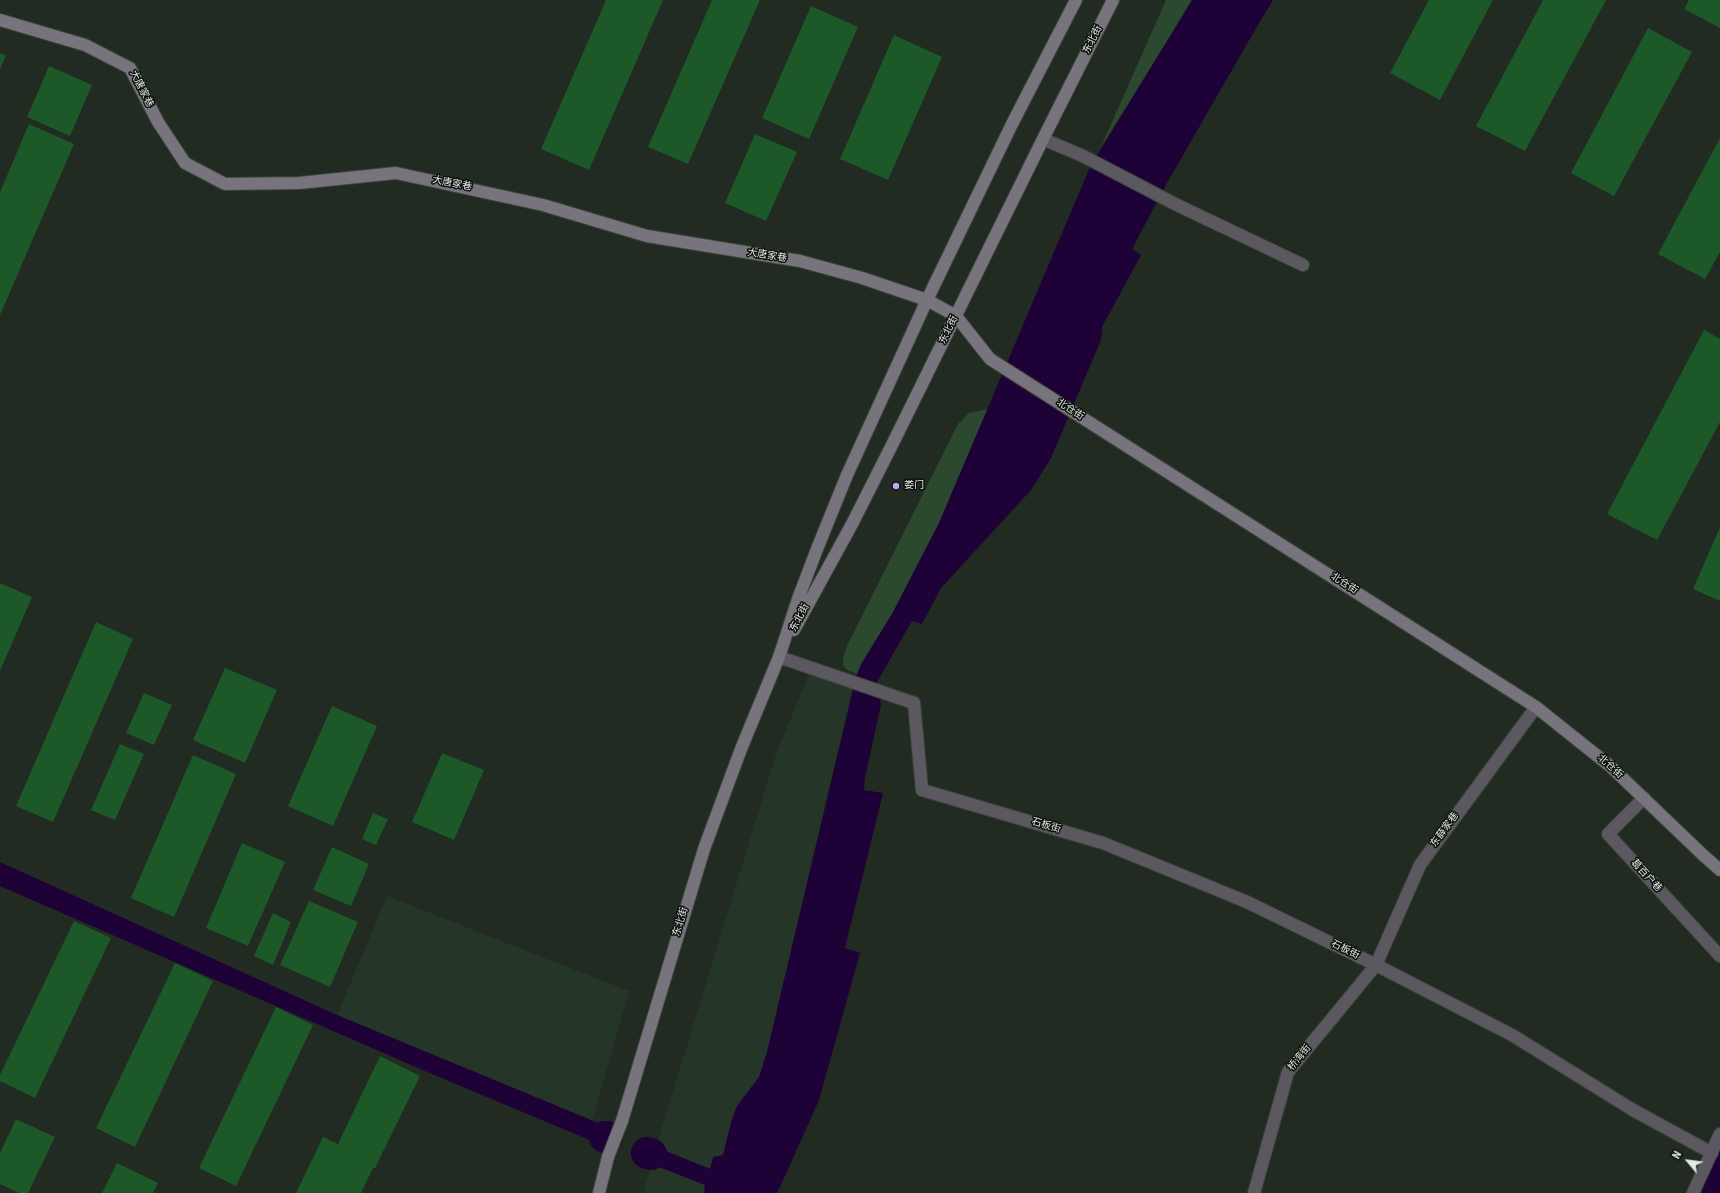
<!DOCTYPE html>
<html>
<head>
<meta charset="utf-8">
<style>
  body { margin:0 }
  #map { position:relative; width:1720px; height:1193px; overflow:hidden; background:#212b22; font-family:"Source Sans 3",sans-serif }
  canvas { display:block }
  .north { position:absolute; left:1668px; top:1141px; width:40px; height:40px; -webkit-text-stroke:3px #0e120e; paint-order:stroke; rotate:299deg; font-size:11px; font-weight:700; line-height:16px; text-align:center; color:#e3e9e3 }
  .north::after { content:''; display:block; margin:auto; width:14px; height:18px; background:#e3e9e3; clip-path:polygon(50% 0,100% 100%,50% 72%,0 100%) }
</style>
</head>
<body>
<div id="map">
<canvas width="1720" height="1193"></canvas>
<div class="north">N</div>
</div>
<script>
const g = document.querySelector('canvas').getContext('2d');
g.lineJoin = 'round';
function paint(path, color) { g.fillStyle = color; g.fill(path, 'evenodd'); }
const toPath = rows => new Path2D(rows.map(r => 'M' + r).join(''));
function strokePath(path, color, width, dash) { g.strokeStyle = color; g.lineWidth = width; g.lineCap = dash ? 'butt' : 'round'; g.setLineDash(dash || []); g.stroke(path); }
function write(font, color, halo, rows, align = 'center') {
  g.font = font + ' "Source Sans 3","Noto Sans SC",sans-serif'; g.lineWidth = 3; g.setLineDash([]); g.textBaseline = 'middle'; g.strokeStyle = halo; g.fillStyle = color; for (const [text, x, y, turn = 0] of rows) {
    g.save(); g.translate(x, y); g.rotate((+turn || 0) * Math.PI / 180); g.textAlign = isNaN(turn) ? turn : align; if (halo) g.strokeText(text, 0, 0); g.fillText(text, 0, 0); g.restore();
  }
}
const built = toPath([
  [810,672,853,686,767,1052,759,1077,752,1089,743,1097,732,1119,723,1155,710,1169,656,1147,776,754],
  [387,896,629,991,592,1121,337,1015],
  [652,1164,705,1185,704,1193,643,1193]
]);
const green = toPath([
  [1166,0,1192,0,1179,23,1101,147],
  [988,409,939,523,892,614,857,674,846,669,843,665,843,658,847,646,958,424,969,413]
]);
const water = toPath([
  [1192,0,1273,0,1259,23,1167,183,1132,249,1141,255,1102,327,1101,340,1051,458,1031,490,941,588,922,624,912,621,877,682,881,704,865,778,864,790,883,793,845,948,860,953,819,1100,785,1176,777,1193,704,1193,705,1185,652,1164,650,1161,651,1154,653,1148,656,1147,710,1169,713,1157,723,1155,732,1119,737,1106,759,1077,767,1052,856,677,861,664,892,614,939,523,1090,167],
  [0,862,337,1015,608,1127,605,1137,601,1144,599,1144,425,1071,0,886],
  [1720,1141,1720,1193,1698,1193]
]);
const canal = toPath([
  [605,1137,607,1137],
  [647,1153,651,1154]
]);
const building = toPath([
  [606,0,663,0,589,170,541,149],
  [712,0,760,0,688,164,648,147],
  [1429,0,1493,0,1440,100,1390,73],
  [1543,0,1606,0,1525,151,1476,126],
  [1689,0,1720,0,1720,28,1684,9],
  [811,6,858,27,809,139,762,118],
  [1648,28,1692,52,1614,196,1571,173],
  [894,35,942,57,888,180,840,159],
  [0,53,6,56,0,69],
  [49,66,92,85,70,136,27,117],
  [29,124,74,144,0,315,0,192],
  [755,134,797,152,766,221,725,203],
  [1720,138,1720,252,1705,279,1658,254],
  [1704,330,1720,339,1720,422,1657,540,1607,514],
  [1720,527,1720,601,1693,589],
  [0,583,32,597,0,671],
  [96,622,133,639,53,822,16,806],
  [225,668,277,690,245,763,193,740],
  [144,693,172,705,154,745,126,733],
  [332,706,377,726,333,826,288,806],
  [120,744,144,754,115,820,91,810],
  [442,753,484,770,454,840,412,822],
  [193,755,236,774,174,917,131,898],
  [373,813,388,819,376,845,362,839],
  [242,843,285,862,248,946,206,928],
  [332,847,369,864,351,906,313,890],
  [309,901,358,922,330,987,280,965],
  [273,913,291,922,273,965,254,956],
  [74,921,111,938,35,1098,0,1081,0,1075],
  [175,963,213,981,135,1147,96,1128],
  [276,1007,313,1025,236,1186,199,1168],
  [380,1056,420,1076,375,1168,373,1168,361,1193,296,1193,323,1137,338,1144],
  [16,1119,55,1137,28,1193,19,1193,0,1184,0,1153],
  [117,1163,158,1183,153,1193,102,1193]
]);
const lane = toPath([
  [1043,139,1083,156,1175,204,1303,265]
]);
const street = toPath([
  [779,657,914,703,922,790,1103,843,1247,902,1376,965,1512,1035,1633,1110,1712,1153],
  [1644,798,1608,834,1720,956],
  [1254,1193,1288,1072,1376,965,1420,865,1536,707],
  [1693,1193,1720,1134]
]);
const secondary = toPath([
  [0,20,85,45,130,68,158,122,185,163,225,184,299,183,396,173,543,205,647,236,800,261,862,278,927,300,956,316,990,359,1536,707,1610,766,1703,855,1720,870],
  [794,630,852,524,891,447,1043,139,1113,0],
  [599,1193,608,1157,622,1121,704,849,741,749,779,657,798,599,817,549,847,475,927,300,1012,124,1076,0]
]);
const markers = [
  [896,486,4,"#c6a6f0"]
];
const streetNames = [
  ["东北街",1093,40,-63],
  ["大唐家巷",141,89,63],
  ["大唐家巷",452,184,11],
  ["大唐家巷",767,256,9],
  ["东北街",949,330,-64],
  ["北仓街",1070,410,33],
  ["北仓街",1344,584,33],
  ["东北街",800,618,-62],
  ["北仓街",1610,767,41],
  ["石板街",1046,826,16],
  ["东薛家巷",1445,830,-54],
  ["葛百户巷",1646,876,47],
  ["东北街",681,922,-73],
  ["石板街",1345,950,26],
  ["桥湾街",1300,1058,-51]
];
const poiNames = [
  ["娄门",904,486]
];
paint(built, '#253527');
paint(green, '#2a492e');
paint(water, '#1e0136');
strokePath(canal, '#1e0136', 32);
paint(building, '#1d5829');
strokePath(lane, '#3c463d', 14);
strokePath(street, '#3c463d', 14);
strokePath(secondary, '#3c463d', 14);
strokePath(lane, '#5b595f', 12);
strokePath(street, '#5b595f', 12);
strokePath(secondary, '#77747d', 12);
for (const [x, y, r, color] of markers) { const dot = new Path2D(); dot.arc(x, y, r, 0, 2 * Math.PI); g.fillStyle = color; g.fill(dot); strokePath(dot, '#0e120e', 1.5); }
write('10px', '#e3e9e3', '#0e120e', streetNames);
write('10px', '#e3e9e3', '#0e120e', poiNames, 'left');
</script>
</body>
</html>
